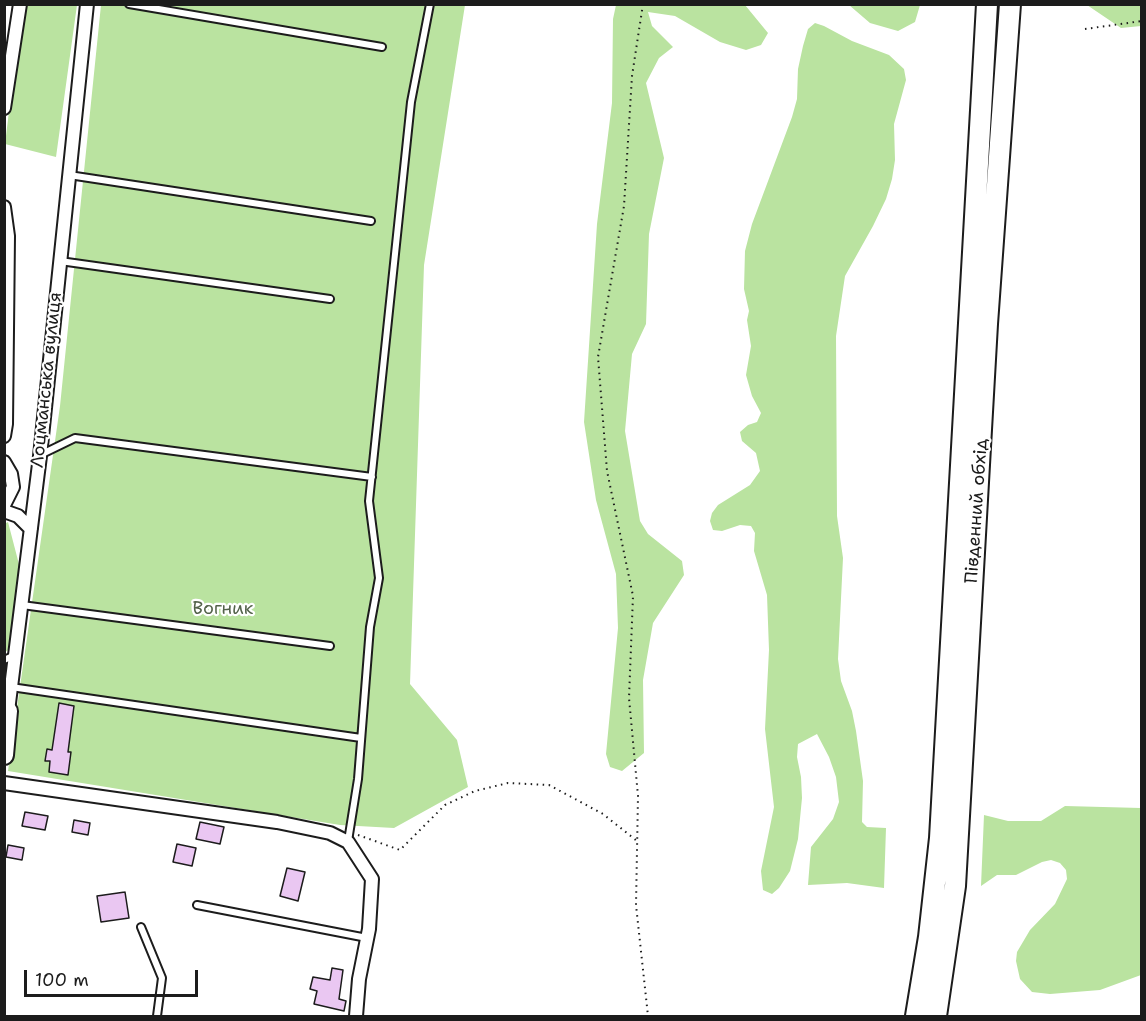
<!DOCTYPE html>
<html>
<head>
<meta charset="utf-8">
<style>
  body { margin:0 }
  #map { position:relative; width:1146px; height:1021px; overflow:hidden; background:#fff; font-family:"Shantell Sans",sans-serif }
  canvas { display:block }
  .frame { position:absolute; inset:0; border:6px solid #1c1c1c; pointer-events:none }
  .scale { position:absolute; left:24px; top:970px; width:174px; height:27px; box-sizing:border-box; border:3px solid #1c1c1c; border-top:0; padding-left:8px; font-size:18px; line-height:21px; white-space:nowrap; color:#1c1c1c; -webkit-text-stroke:4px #fff; paint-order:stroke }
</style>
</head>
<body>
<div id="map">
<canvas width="1146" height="1021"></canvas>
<div class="frame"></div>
<div class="scale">100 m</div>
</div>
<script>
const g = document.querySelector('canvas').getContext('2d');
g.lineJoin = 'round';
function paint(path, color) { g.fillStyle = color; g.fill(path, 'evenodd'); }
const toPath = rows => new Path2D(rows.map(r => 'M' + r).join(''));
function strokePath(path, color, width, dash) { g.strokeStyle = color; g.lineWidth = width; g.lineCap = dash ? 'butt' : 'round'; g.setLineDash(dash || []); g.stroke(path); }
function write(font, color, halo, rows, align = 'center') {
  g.font = font + ' "Shantell Sans",sans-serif'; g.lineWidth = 4.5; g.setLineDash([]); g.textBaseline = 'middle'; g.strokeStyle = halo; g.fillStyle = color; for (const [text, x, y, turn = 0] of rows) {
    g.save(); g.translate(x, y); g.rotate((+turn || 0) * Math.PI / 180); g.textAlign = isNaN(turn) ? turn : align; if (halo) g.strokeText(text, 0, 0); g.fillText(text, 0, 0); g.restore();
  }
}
const green = toPath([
  [22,5,77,5,56,157,5,144],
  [101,5,465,5,424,265,410,684,457,740,468,787,394,828,340,825,8,771,60,406],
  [616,5,745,5,768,33,761,45,746,50,720,42,675,16,648,12,652,26,673,47,659,58,646,83,664,158,649,234,646,324,632,354,625,431,640,521,648,534,682,561,684,575,653,623,643,680,644,753,622,771,610,767,606,754,618,628,616,574,596,500,584,422,597,224,612,103,613,19],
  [849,5,920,5,915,22,898,31,870,23],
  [1087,5,1141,5,1141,26,1121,28],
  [815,23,824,26,852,41,889,55,904,69,906,80,894,124,895,160,892,179,886,199,873,226,845,276,836,336,837,516,843,558,838,659,841,681,852,711,856,731,863,781,862,822,867,827,886,828,884,888,847,883,808,885,811,847,833,819,839,802,836,777,829,757,817,734,798,744,797,757,801,777,802,798,798,839,790,871,779,888,772,894,763,890,761,871,774,807,765,729,769,650,767,595,754,551,755,533,751,526,740,525,722,531,713,530,710,521,712,513,718,505,750,485,760,471,756,453,742,441,740,432,748,425,757,422,761,413,752,396,746,375,751,346,747,320,749,311,744,289,745,251,752,224,792,117,797,99,798,69,803,46,808,29],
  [8,522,21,572,12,648,5,652,4,524],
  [1065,806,1141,808,1141,975,1100,990,1050,994,1032,992,1020,979,1016,961,1017,952,1030,930,1055,904,1067,879,1066,870,1060,863,1051,860,1042,862,1016,875,997,875,981,886,984,815,1008,821,1041,821]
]);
const building = toPath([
  [59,703,74,706,68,752,71,752,68,775,49,772,50,761,45,761,47,749,52,750,59,703],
  [25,812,48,816,45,830,22,826,25,812],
  [74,820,90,823,88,835,72,832,74,820],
  [200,822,224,827,220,844,196,839,200,822],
  [177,844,196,848,192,866,173,862,177,844],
  [8,845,24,848,22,860,6,857,8,845],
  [287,868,305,872,298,901,280,896,287,868],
  [125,892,129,918,101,922,97,896,125,892],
  [332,968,343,970,339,999,346,1001,344,1011,314,1004,317,991,310,989,313,977,330,980,332,968]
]);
const path = toPath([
  [643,4,632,76,624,206,598,357,607,471,633,596,629,698,638,796,636,905,648,1016],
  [1085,29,1142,21],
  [358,835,400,850,445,805,475,791,508,783,549,785,603,814,637,841]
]);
const lane = toPath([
  [129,4,382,47],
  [69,175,371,221],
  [60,261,330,299],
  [40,455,75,438,372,477],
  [22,605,330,646],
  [4,660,15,655],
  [11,687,361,738],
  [348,841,358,779,370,627,379,578,369,501,411,102,430,4],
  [197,905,367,938],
  [141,927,162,978,157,1016]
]);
const street = toPath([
  [4,108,20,4],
  [4,207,8,236,6,424,4,436],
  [4,462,11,474,13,487,4,505],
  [4,511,18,516,31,529],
  [8,711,40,456,87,4],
  [4,783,277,822,330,833,348,842,372,879,369,929,359,979,356,1016]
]);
const secondary = toPath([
  [4,755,8,711]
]);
const primary = toPath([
  [916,1016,929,937,940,838,987,4],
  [936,1016,955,886,987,324,1010,4]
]);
const streetNames = [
  ["Лоцманська вулиця",47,380,-84],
  ["Південний обхід",977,511,-86]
];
const parkNames = [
  ["Вогник",223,609]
];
paint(green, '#bae3a0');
paint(building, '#eac7f2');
strokePath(building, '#1c1c1c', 1.5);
strokePath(lane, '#1c1c1c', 10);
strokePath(street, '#1c1c1c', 16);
strokePath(secondary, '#1c1c1c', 22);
strokePath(primary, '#1c1c1c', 24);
strokePath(path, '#1c1c1c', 2, [1.5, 4.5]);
strokePath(lane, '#fff', 6);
strokePath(street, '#fff', 12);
strokePath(secondary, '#fff', 18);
strokePath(primary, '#fff', 20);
write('18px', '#1c1c1c', '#fff', streetNames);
write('18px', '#53624a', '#fff', parkNames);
</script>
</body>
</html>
